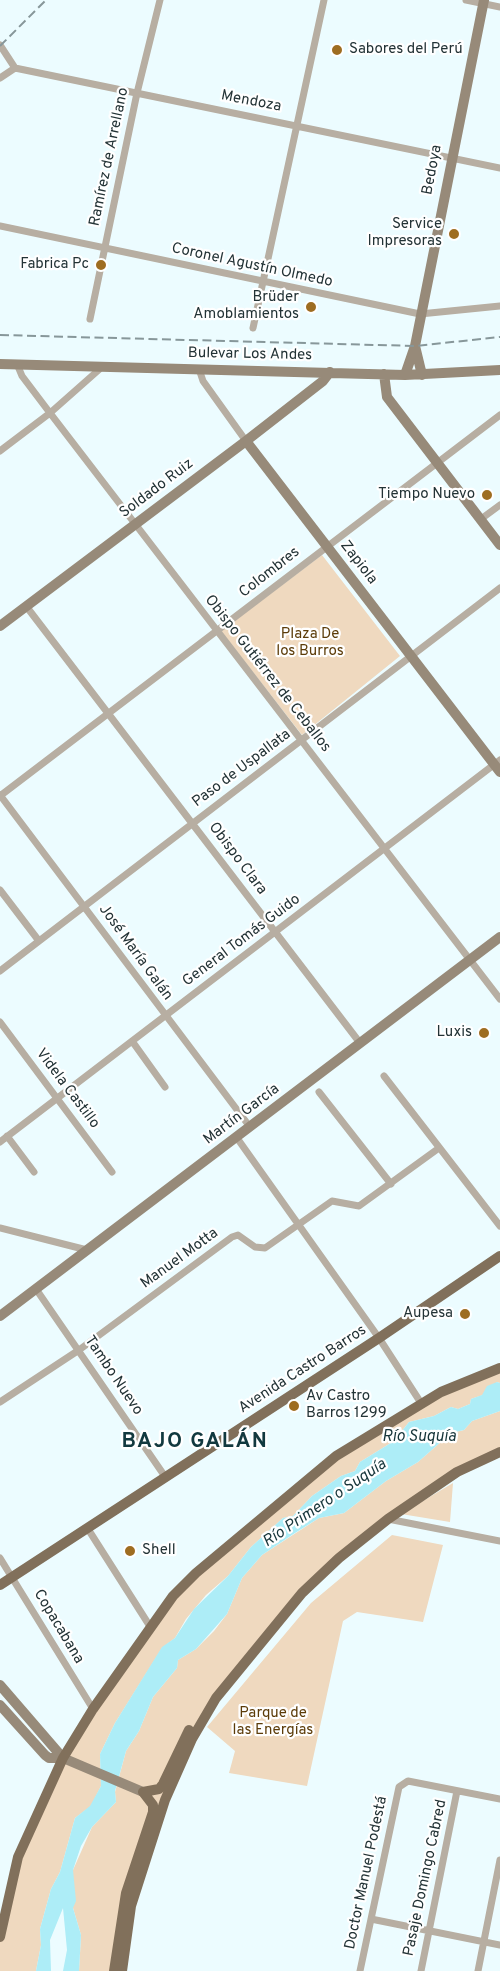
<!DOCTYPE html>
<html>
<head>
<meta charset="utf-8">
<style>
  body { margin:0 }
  canvas { display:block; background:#ecfcff }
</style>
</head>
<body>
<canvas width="500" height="1971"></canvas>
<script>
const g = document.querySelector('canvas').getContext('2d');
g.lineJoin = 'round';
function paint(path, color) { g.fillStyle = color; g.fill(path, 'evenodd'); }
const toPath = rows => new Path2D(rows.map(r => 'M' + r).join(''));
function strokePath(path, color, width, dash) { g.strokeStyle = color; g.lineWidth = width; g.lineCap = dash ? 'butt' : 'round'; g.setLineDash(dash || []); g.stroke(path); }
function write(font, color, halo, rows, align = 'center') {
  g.font = font + ' Overpass,sans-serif'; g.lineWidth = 4.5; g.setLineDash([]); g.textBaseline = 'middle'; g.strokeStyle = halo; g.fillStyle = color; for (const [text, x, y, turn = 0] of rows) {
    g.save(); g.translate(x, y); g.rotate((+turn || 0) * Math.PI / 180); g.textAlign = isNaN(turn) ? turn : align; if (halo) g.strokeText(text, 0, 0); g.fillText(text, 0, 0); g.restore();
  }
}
const green = toPath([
  [322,555,400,656,302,735,221,631],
  [500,1368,500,1383,497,1382,483,1395,471,1399,470,1404,458,1409,451,1407,434,1416,409,1422,394,1441,360,1462,355,1471,341,1476,312,1496,293,1516,283,1518,251,1547,228,1576,206,1595,186,1619,175,1638,162,1648,115,1723,100,1754,101,1786,91,1806,75,1818,60,1872,51,1889,40,1929,41,1945,36,1971,0,1971,0,1937,10,1885,63,1758,173,1596,316,1472,409,1409],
  [500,1411,500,1452,388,1519,302,1593,198,1726,137,1884,122,1971,79,1971,81,1935,73,1908,73,1870,92,1827,116,1802,115,1792,126,1751,139,1731,153,1697,177,1668,178,1660,196,1649,214,1631,227,1614,242,1578,262,1555,319,1518,344,1513,386,1481,418,1462,451,1433,464,1430,472,1421],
  [453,1483,450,1522,401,1514],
  [392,1535,443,1545,423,1622,357,1612,343,1621,307,1786,229,1773,235,1751,207,1727,311,1603]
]);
const water = toPath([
  [497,1382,500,1383,500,1411,472,1421,464,1430,451,1433,418,1462,386,1481,344,1513,319,1518,295,1533,262,1555,242,1578,227,1614,196,1649,178,1660,177,1668,153,1697,139,1731,126,1751,115,1791,116,1802,92,1827,81,1846,73,1870,76,1901,73,1908,81,1935,79,1971,63,1971,67,1950,63,1908,50,1940,51,1971,36,1971,41,1945,40,1929,51,1889,60,1872,75,1818,90,1806,101,1786,100,1754,115,1723,162,1647,175,1638,194,1609,228,1576,251,1547,283,1518,293,1516,312,1496,341,1476,355,1471,360,1462,394,1441,409,1422,434,1416,451,1407,458,1409,470,1404,471,1399,482,1395,487,1386]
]);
const street = toPath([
  [466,0,500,7],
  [0,45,15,68],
  [0,78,15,68,500,168],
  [0,226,420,314,500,306],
  [90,319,137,93,160,0],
  [253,328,324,0],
  [17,364,22,376,50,413,500,999],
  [199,369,203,381,246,441],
  [0,451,50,413,102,367],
  [481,519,500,505],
  [26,606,360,1043],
  [0,795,250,1127],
  [0,796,500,415],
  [0,890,39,941],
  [0,971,500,588],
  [0,1022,112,1172],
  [132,1041,165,1087],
  [384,1076,500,1226],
  [319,1092,391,1184],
  [7,1136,34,1172],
  [237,1138,379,1338,421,1403],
  [0,1142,500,760],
  [0,1228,87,1250],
  [36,1289,166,1478],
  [0,1402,79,1350,232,1237,238,1235,255,1247,265,1248,332,1201,359,1206,439,1148],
  [388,1519,500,1541],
  [88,1529,151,1628],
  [0,1558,93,1709],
  [371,1919,500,1945],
  [360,1971,399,1787,408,1781,500,1799],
  [421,1971,457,1791],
  [478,1971,500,1860]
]);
const secondary = toPath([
  [415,346,422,375],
  [0,364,405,375,500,370],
  [384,374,387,397,500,545],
  [405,375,415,346,484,0],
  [246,441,500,772],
  [0,626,246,441,323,381,330,372],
  [0,1316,500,937],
  [0,1685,63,1758,143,1792],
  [0,1705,45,1755,49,1758,63,1758]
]);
const primary = toPath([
  [0,1585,379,1338,500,1256],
  [143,1792,159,1789,163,1784,189,1730],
  [0,1937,18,1857,63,1758,93,1709,173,1596,196,1573,336,1456,441,1392,500,1368],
  [114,1971,126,1893,153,1812,153,1805,143,1792],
  [122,1971,131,1906,165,1800,192,1739,216,1698,302,1593,339,1558,388,1519,457,1472,500,1452]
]);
const rail = toPath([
  [0,46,46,0],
  [0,335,415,346,500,337]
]);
const markers = [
  [337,50,6,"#9e6d21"],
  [454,234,6,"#9e6d21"],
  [101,265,6,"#9e6d21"],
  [311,307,6,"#9e6d21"],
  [487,495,6,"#9e6d21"],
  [484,1033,6,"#9e6d21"],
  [465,1314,6,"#9e6d21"],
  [294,1406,6,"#9e6d21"],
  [130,1551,6,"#9e6d21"]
];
const poiNames = [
  ["Sabores del Perú",349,50,"left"],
  ["Service",442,225],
  ["Impresoras",442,242],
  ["Fabrica Pc",89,265],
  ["Brüder",299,298],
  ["Amoblamientos",299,315],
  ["Tiempo Nuevo",475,495],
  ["Luxis",472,1033],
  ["Aupesa",453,1314],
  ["Av Castro",306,1397,"left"],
  ["Barros 1299",306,1414,"left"],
  ["Shell",142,1551,"left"]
];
const streetNames = [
  ["Mendoza",251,102,11],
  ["Ramírez de Arrellano",110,157,-78],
  ["Bedoya",433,170,-79],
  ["Coronel Agustín Olmedo",252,266,12],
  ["Bulevar Los Andes",250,355,1],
  ["Soldado Ruiz",157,489,-37],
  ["Zapiola",358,563,52],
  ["Colombres",270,573,-38],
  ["Obispo Gutiérrez de Ceballos",267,674,52],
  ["Paso de Uspallata",242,769,-37],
  ["Obispo Clara",237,859,53],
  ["General Tomás Guido",242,941,-37],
  ["José María Galán",135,953,54],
  ["Videla Castillo",67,1089,53],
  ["Martín García",242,1115,-37],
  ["Manuel Motta",180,1259,-36],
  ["Avenida Castro Barros",303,1370,-33],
  ["Tambo Nuevo",113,1376,56],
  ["Copacabana",58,1627,59],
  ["Doctor Manuel Podestá",367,1873,-78],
  ["Pasaje Domingo Cabred",426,1878,-78]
];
const parkNames = [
  ["Plaza De",310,635],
  ["los Burros",310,652],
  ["Parque de",273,1714],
  ["las Energías",273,1731]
];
const waterNames = [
  ["Río Suquía",419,1438],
  ["Río Primero o Suquía",325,1504,-34]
];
const districtNames = [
  ["BAJO GALÁN",195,1443]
];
paint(green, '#efd9bf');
paint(water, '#adedf7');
strokePath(street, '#b7aea2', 7);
strokePath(secondary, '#978a79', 10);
strokePath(primary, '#81705b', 10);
strokePath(rail, '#87979a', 2, [9, 4.5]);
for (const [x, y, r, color] of markers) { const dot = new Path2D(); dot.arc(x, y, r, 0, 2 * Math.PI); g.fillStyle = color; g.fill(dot); strokePath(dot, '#fff', 2); }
write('15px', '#233336', '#fff', poiNames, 'right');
write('15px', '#233336', '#fff', streetNames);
write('15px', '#5c3c09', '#fff', parkNames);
write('italic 16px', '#16353a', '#fff', waterNames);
g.letterSpacing = '1.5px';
write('bold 21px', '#12393f', '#fff', districtNames);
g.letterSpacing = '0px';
</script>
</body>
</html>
